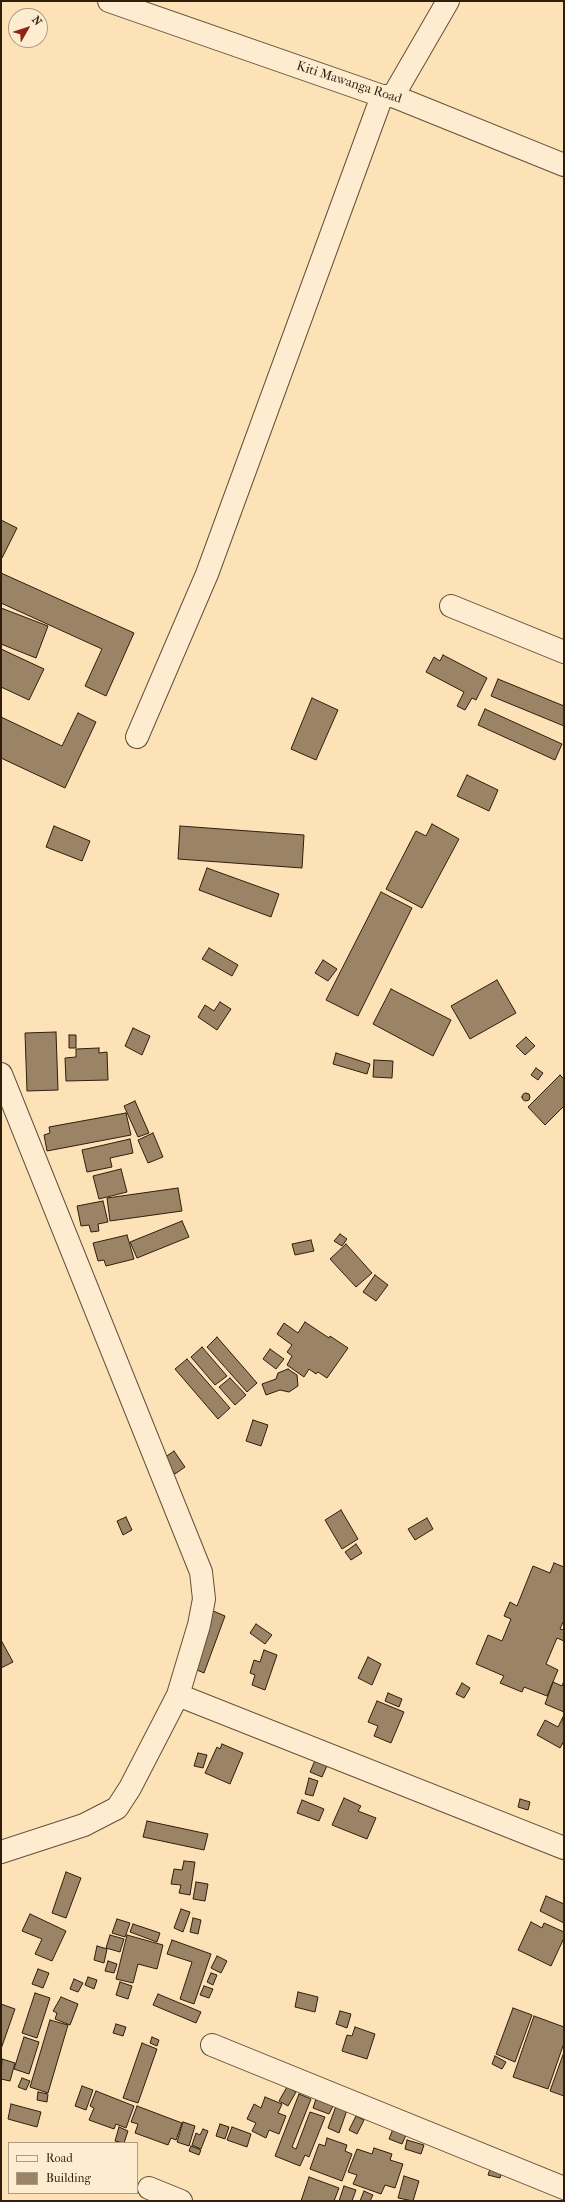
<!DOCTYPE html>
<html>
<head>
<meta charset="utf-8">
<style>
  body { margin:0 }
  #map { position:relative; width:565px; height:2202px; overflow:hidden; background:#fde2b7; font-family:"IM FELL French Canon",serif }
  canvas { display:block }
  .frame { position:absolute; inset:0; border:2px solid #301e0d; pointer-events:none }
  .legend { position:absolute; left:8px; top:2142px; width:130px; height:52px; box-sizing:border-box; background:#feecd0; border:1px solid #ac9a82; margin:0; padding:5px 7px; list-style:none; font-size:12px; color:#301e0d }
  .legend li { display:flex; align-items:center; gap:8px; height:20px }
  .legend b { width:20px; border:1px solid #ac9a82 }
  .north { position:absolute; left:8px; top:8px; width:40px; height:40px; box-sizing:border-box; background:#feecd0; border:1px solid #ac9a82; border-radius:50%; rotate:51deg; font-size:11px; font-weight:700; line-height:16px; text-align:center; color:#301e0d }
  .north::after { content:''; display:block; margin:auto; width:14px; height:18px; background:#8f2418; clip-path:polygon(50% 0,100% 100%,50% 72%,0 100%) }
</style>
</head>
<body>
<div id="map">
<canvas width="565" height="2202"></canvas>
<div class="frame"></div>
<ul class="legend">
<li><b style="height:5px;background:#feecd0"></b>Road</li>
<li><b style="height:11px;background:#9b8465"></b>Building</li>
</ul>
<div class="north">N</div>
</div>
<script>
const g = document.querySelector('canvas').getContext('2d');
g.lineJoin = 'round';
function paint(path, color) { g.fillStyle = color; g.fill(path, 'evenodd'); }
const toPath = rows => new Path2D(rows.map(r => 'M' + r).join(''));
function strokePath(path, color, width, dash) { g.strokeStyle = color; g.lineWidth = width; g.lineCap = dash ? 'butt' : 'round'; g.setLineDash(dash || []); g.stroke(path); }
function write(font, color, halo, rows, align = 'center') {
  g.font = font + ' "IM FELL French Canon",serif'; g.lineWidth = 3.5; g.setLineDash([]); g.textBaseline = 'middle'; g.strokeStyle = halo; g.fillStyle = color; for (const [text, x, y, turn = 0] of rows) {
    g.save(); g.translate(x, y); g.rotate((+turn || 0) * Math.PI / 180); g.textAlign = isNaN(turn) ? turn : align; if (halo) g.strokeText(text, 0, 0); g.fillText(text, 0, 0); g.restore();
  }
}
const building = toPath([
  [1,520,17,528,2,558,1,557,1,520],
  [1,573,134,633,106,696,85,686,102,649,1,603,1,573],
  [1,608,48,626,36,658,1,644,1,608],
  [1,649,44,669,29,700,1,687,1,649],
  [443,655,487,678,476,700,472,698,465,710,457,706,464,692,426,672,434,657,440,661,443,655],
  [498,679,564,706,564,726,491,696,498,679],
  [312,698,338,710,316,760,291,749,312,698],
  [485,709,562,744,555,760,478,725,485,709],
  [78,713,96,722,65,788,1,758,1,717,62,746,78,713],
  [467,775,498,790,489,811,457,796,467,775],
  [432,824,459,839,422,908,386,889,416,831,426,836,432,824],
  [54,826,90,841,82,861,46,847,54,826],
  [180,826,304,835,302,868,178,859,180,826],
  [207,868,279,894,271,917,199,890,207,868],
  [381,892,412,908,358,1016,326,1000,381,892],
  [209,948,238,965,232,976,202,959,209,948],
  [323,960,337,969,328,981,315,973,323,960],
  [497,980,516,1013,470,1039,451,1006,497,980],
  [391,989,451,1020,433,1056,373,1024,391,989],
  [220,1002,231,1009,217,1030,198,1017,205,1005,214,1011,220,1002],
  [133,1028,150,1036,142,1055,125,1046,133,1028],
  [56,1032,58,1090,27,1091,25,1033,56,1032],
  [69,1035,76,1035,76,1048,69,1048,69,1035],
  [526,1037,535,1046,525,1055,516,1046,526,1037],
  [99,1048,99,1053,107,1052,108,1080,66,1081,65,1058,76,1057,76,1049,99,1048],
  [336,1053,370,1064,367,1074,333,1064,336,1053],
  [374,1060,393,1061,392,1078,373,1077,374,1060],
  [536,1068,543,1073,538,1080,531,1075,536,1068],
  [560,1075,564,1079,564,1106,545,1125,528,1107,560,1075],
  '522 1097a4 4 0 1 1 8 0a4 4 0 1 1-8 0Z',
  [135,1101,149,1133,138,1137,124,1106,135,1101],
  [126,1113,131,1135,47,1151,44,1135,50,1133,49,1127,126,1113],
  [153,1133,163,1157,148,1163,138,1140,153,1133],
  [130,1139,133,1153,110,1158,112,1167,87,1172,82,1150,130,1139],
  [121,1169,127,1192,99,1199,93,1176,121,1169],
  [178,1188,182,1211,110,1221,107,1198,178,1188],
  [103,1201,108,1222,98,1224,99,1231,91,1232,89,1225,81,1226,77,1206,103,1201],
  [182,1221,189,1237,137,1258,130,1242,182,1221],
  [340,1234,347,1239,342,1246,334,1241,340,1234],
  [127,1235,134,1259,106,1266,104,1260,98,1261,93,1243,127,1235],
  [311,1240,314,1251,295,1255,292,1244,311,1240],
  [346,1244,372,1273,356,1287,330,1259,346,1244],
  [375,1275,388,1285,376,1301,363,1292,375,1275],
  [305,1322,329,1338,330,1336,348,1348,327,1378,318,1372,316,1374,309,1369,304,1377,287,1365,292,1356,287,1352,292,1345,277,1334,284,1323,298,1333,305,1322],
  [217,1337,257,1383,247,1392,207,1347,217,1337],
  [202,1347,227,1376,215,1385,191,1357,202,1347],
  [270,1349,284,1359,276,1369,263,1359,270,1349],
  [187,1359,230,1408,218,1419,175,1369,187,1359],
  [288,1369,297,1375,298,1386,289,1392,280,1390,266,1395,262,1384,276,1379,278,1373,288,1369],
  [230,1378,246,1395,235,1405,219,1387,230,1378],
  [253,1420,268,1425,261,1446,246,1441,253,1420],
  [174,1451,185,1467,175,1474,164,1458,174,1451],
  [341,1510,358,1539,342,1549,325,1520,341,1510],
  [126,1517,132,1530,123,1535,117,1521,126,1517],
  [427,1518,433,1529,415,1540,408,1529,427,1518],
  [356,1544,362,1553,351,1560,345,1552,356,1544],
  [554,1563,564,1567,564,1620,560,1629,564,1630,564,1641,557,1638,546,1664,558,1670,547,1696,524,1687,522,1692,500,1683,504,1676,476,1664,488,1635,502,1641,511,1619,504,1616,510,1602,517,1606,533,1566,550,1573,554,1563],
  [211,1610,225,1616,204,1673,190,1667,211,1610],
  [256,1624,272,1635,265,1644,250,1633,256,1624],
  [1,1640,13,1662,1,1668,1,1640],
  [264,1650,277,1655,265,1690,252,1685,255,1675,250,1673,254,1660,260,1662,264,1650],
  [368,1657,381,1664,372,1685,358,1678,368,1657],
  [564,1681,564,1712,545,1704,553,1682,562,1686,564,1681],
  [462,1683,470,1688,464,1698,456,1694,462,1683],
  [388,1693,402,1699,399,1707,385,1701,388,1693],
  [377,1701,404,1712,391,1743,374,1736,378,1726,368,1722,377,1701],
  [563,1717,564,1741,560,1748,537,1735,545,1720,558,1727,563,1717],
  [222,1744,243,1753,230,1784,205,1773,217,1747,220,1749,222,1744],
  [198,1753,207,1755,203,1768,194,1766,198,1753],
  [317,1756,329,1761,322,1777,310,1772,317,1756],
  [309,1778,318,1781,313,1796,305,1794,309,1778],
  [344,1798,361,1806,358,1811,376,1818,367,1839,332,1825,344,1798],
  [520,1799,530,1802,528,1810,518,1807,520,1799],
  [302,1800,324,1809,319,1821,297,1813,302,1800],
  [147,1821,208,1834,204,1850,143,1837,147,1821],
  [184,1861,195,1862,190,1895,179,1893,181,1885,171,1884,174,1869,182,1870,184,1861],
  [66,1872,81,1878,66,1918,52,1913,66,1872],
  [196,1882,208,1884,205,1901,193,1899,196,1882],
  [546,1896,564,1904,564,1923,540,1911,546,1896],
  [181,1909,190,1912,183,1932,174,1928,181,1909],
  [30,1914,66,1931,52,1961,35,1954,42,1939,22,1931,30,1914],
  [193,1918,201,1920,198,1934,190,1932,193,1918],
  [117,1919,130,1923,125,1937,112,1933,117,1919],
  [531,1922,542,1928,544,1923,564,1932,564,1938,551,1966,518,1950,531,1922],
  [133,1924,160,1933,157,1942,130,1932,133,1924],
  [110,1935,124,1939,120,1952,106,1948,110,1935],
  [127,1935,163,1945,157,1969,138,1964,133,1983,116,1979,127,1935],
  [172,1940,211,1954,194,2004,180,1999,192,1962,167,1954,172,1940],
  [97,1946,107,1949,104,1963,94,1960,97,1946],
  [217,1956,227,1961,221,1973,211,1968,217,1956],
  [108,1961,117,1964,114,1973,105,1971,108,1961],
  [38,1969,49,1973,43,1988,32,1984,38,1969],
  [211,1973,217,1975,213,1985,207,1982,211,1973],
  [88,1977,97,1980,94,1989,85,1985,88,1977],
  [74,1979,83,1983,78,1992,70,1989,74,1979],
  [120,1982,132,1986,128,1999,116,1995,120,1982],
  [204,1986,213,1989,209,1998,200,1995,204,1986],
  [298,1992,318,1997,315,2012,295,2007,298,1992],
  [35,1993,50,1998,37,2038,22,2033,35,1993],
  [158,1994,201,2012,196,2023,153,2005,158,1994],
  [61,1997,78,2004,70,2025,55,2019,57,2013,53,2011,61,1997],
  [1,2004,15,2009,1,2049,1,2004],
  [513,2008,532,2015,515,2062,496,2054,513,2008],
  [340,2011,351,2014,347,2028,336,2024,340,2011],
  [534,2016,564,2027,564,2043,548,2089,513,2077,534,2016],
  [50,2020,68,2025,48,2093,30,2087,50,2020],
  [116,2024,126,2027,123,2036,113,2033,116,2024],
  [355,2027,375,2034,367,2059,342,2051,347,2035,352,2036,355,2027],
  [24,2037,39,2042,29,2074,14,2069,24,2037],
  [152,2037,159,2040,157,2046,150,2043,152,2037],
  [142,2043,157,2049,138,2103,123,2098,142,2043],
  [564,2052,564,2096,550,2091,564,2052],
  [495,2056,506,2062,502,2069,492,2064,495,2056],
  [2,2059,15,2063,10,2081,1,2079,2,2059],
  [22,2078,30,2081,26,2090,18,2087,22,2078],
  [82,2086,93,2090,86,2110,75,2106,82,2086],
  [287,2087,296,2092,288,2106,279,2101,287,2087],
  [96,2091,134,2106,126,2128,116,2124,114,2129,89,2120,94,2108,90,2106,96,2091],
  [38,2092,48,2094,47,2102,37,2100,38,2092],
  [299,2094,311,2099,292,2147,296,2149,310,2112,325,2117,309,2157,305,2155,300,2166,275,2156,299,2094],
  [265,2097,282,2104,278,2113,286,2116,279,2134,269,2130,266,2138,252,2131,256,2123,247,2119,254,2104,261,2108,265,2097],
  [316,2099,333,2106,329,2114,313,2108,316,2099],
  [11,2104,41,2112,37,2127,8,2119,11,2104],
  [137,2106,182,2123,176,2140,171,2138,168,2145,135,2133,138,2124,131,2122,137,2106],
  [336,2106,347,2110,339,2133,328,2128,336,2106],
  [356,2116,364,2120,357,2134,349,2130,356,2116],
  [183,2122,195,2126,189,2146,177,2142,183,2122],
  [220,2124,229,2127,225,2139,216,2136,220,2124],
  [119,2127,128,2131,124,2143,115,2141,119,2127],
  [232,2127,251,2134,247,2147,227,2140,232,2127],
  [203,2129,208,2131,201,2149,192,2145,196,2133,200,2135,203,2129],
  [393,2129,406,2135,402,2144,389,2139,393,2129],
  [327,2138,347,2145,345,2151,352,2154,342,2181,310,2169,319,2144,325,2146,327,2138],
  [407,2140,424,2145,421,2154,405,2149,407,2140],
  [191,2146,201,2150,199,2155,189,2151,191,2146],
  [374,2148,392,2154,390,2160,403,2164,395,2188,385,2185,381,2194,353,2184,357,2175,348,2172,357,2149,372,2154,374,2148],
  [491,2166,502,2170,500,2178,488,2175,491,2166],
  [404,2176,419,2181,413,2201,398,2198,404,2176],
  [309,2177,339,2188,334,2201,301,2201,309,2177],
  [344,2186,356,2190,352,2201,339,2201,344,2186],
  [364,2191,373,2195,370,2201,360,2201,364,2191]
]);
const street = toPath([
  [109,1,382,96,393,96,564,165],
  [393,96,448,1],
  [451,606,564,652],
  [137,737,207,574,382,96],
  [1,1074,201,1572,204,1599,199,1625,178,1695,130,1788,117,1808,84,1825,1,1852],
  [178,1695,564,1848],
  [212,2045,564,2188],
  [149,2188,181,2201]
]);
const streetNames = [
  ["Kiti Mawanga Road",349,83,18]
];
paint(building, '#9b8465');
strokePath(building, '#301e0d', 1);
strokePath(street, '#634f38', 24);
strokePath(street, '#feecd0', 22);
write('13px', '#301e0d', '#feecd0', streetNames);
</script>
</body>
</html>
